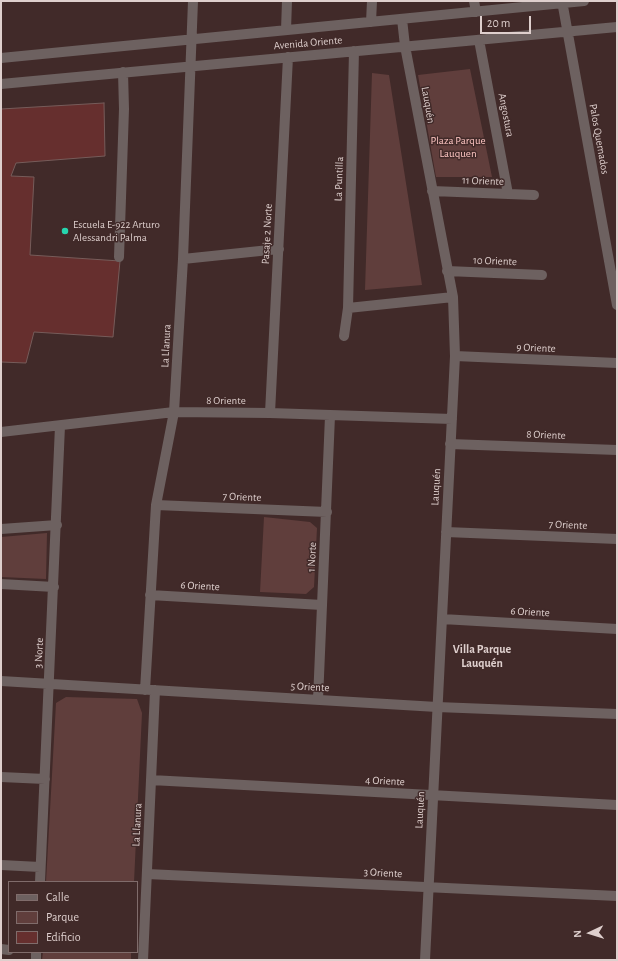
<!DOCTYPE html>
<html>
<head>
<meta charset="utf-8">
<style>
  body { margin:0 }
  #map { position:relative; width:618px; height:961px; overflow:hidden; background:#412a29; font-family:"Alegreya Sans",sans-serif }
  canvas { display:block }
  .frame { position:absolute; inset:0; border:2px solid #decfcd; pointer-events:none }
  .legend { position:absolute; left:8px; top:881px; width:130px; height:72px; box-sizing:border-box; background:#412a29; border:1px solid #806c6b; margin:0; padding:5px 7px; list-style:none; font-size:12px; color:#decfcd }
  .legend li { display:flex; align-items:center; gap:8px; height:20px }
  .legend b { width:20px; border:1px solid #806c6b }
  .north { position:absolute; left:570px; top:913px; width:40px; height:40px; -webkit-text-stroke:3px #412a29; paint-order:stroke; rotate:266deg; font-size:11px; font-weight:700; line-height:16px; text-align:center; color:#decfcd }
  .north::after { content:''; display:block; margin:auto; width:14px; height:18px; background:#decfcd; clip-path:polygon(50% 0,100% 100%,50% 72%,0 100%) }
  .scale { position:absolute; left:480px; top:16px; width:51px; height:18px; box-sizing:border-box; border:2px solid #decfcd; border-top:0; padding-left:5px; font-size:12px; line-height:14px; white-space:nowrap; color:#decfcd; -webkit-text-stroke:3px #412a29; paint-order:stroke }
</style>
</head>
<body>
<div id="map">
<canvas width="618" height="961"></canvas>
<div class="frame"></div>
<ul class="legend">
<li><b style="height:5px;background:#6d6160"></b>Calle</li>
<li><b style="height:11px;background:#603e3c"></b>Parque</li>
<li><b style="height:11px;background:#662f2e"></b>Edificio</li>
</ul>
<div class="north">N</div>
<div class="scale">20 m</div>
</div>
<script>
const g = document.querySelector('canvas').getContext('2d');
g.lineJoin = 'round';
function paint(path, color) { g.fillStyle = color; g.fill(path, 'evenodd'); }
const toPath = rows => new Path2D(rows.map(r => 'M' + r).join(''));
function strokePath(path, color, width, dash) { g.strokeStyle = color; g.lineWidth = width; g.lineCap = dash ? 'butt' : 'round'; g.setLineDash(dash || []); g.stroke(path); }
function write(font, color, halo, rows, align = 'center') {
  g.font = font + ' "Alegreya Sans",sans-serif'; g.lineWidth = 3; g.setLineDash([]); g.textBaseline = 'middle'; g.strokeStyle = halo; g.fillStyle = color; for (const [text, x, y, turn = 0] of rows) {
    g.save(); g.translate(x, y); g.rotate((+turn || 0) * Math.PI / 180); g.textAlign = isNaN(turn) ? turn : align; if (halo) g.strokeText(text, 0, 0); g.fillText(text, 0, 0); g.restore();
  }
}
const green = toPath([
  [470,69,492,177,436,177,418,75],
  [372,73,389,75,422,285,365,290],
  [264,517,310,522,317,528,314,587,306,594,260,592],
  [47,533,46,579,1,577,1,537],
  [66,697,137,699,142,713,134,882,46,882,56,703],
  [43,952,131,952,131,960,42,960]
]);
const building = toPath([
  [104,103,105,156,16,163,11,176,34,177,30,255,120,261,113,337,34,332,26,363,1,362,1,109,104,103]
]);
const minor = toPath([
  [474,1,476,12],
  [562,1,617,305],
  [402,19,405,46,453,297,455,356,425,960],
  [371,22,372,1],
  [286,30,287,1],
  [479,40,508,194],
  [1,58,584,1],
  [1,84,617,27],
  [432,191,534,195],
  [119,257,124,109,123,72],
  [183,259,279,249],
  [447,271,542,275],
  [348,308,453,297],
  [344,336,348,308,354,51],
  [455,356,617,363],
  [270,413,288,57],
  [1,432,174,412,270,413,452,419],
  [450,444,617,450],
  [156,505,327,512],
  [1,529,57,525],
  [446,532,617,539],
  [1,584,54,587],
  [150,595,322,605],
  [442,619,617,629],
  [1,681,437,707,617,714],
  [145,690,156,505,174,412,183,259,193,1],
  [318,700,330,416],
  [1,777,45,779],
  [151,780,617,805],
  [1,865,40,867],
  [147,874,617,896],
  [40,882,60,426],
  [1,949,9,950],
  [36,960,36,952],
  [143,960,155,690]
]);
const markers = [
  [65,231,4,"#26d5ae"]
];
const streetNames = [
  ["Avenida Oriente",308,43,-5],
  ["Lauquén",428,105,80],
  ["Angostura",506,115,79],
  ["Palos Quemados",599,139,80],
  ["La Puntilla",339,179,-88],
  ["11 Oriente",483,181,2],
  ["Pasaje 2 Norte",267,234,-87],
  ["10 Oriente",495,261,2],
  ["La Llanura",166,346,-87],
  ["9 Oriente",536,348,2],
  ["8 Oriente",226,401],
  ["8 Oriente",546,435,2],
  ["Lauquén",436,487,-87],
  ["7 Oriente",242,497,2],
  ["7 Oriente",568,525,2],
  ["1 Norte",312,557,-87],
  ["6 Oriente",200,586,3],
  ["6 Oriente",530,612,3],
  ["3 Norte",39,653,-87],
  ["5 Oriente",310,687,3],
  ["4 Oriente",385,781,3],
  ["Lauquén",420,810,-87],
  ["La Llanura",137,825,-87],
  ["3 Oriente",383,873,3]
];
const parkNames = [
  ["Plaza Parque",458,141],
  ["Lauquen",458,154]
];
const poiNames = [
  ["Escuela E-922 Arturo",73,225],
  ["Alessandri Palma",73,238]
];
const neighbourhoodNames = [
  ["Villa Parque",482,649],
  ["Lauquén",482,663]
];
paint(green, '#603e3c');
paint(building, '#662f2e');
strokePath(building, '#765c5a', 1);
strokePath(minor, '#6d6160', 10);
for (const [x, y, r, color] of markers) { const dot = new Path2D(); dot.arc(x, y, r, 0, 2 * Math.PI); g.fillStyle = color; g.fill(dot); strokePath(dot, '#412a29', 1.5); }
write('11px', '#decfcd', '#412a29', streetNames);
write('11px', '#fec5c2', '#412a29', parkNames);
write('11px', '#decfcd', '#412a29', poiNames, 'left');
write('bold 12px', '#decfcd', '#412a29', neighbourhoodNames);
</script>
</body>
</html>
